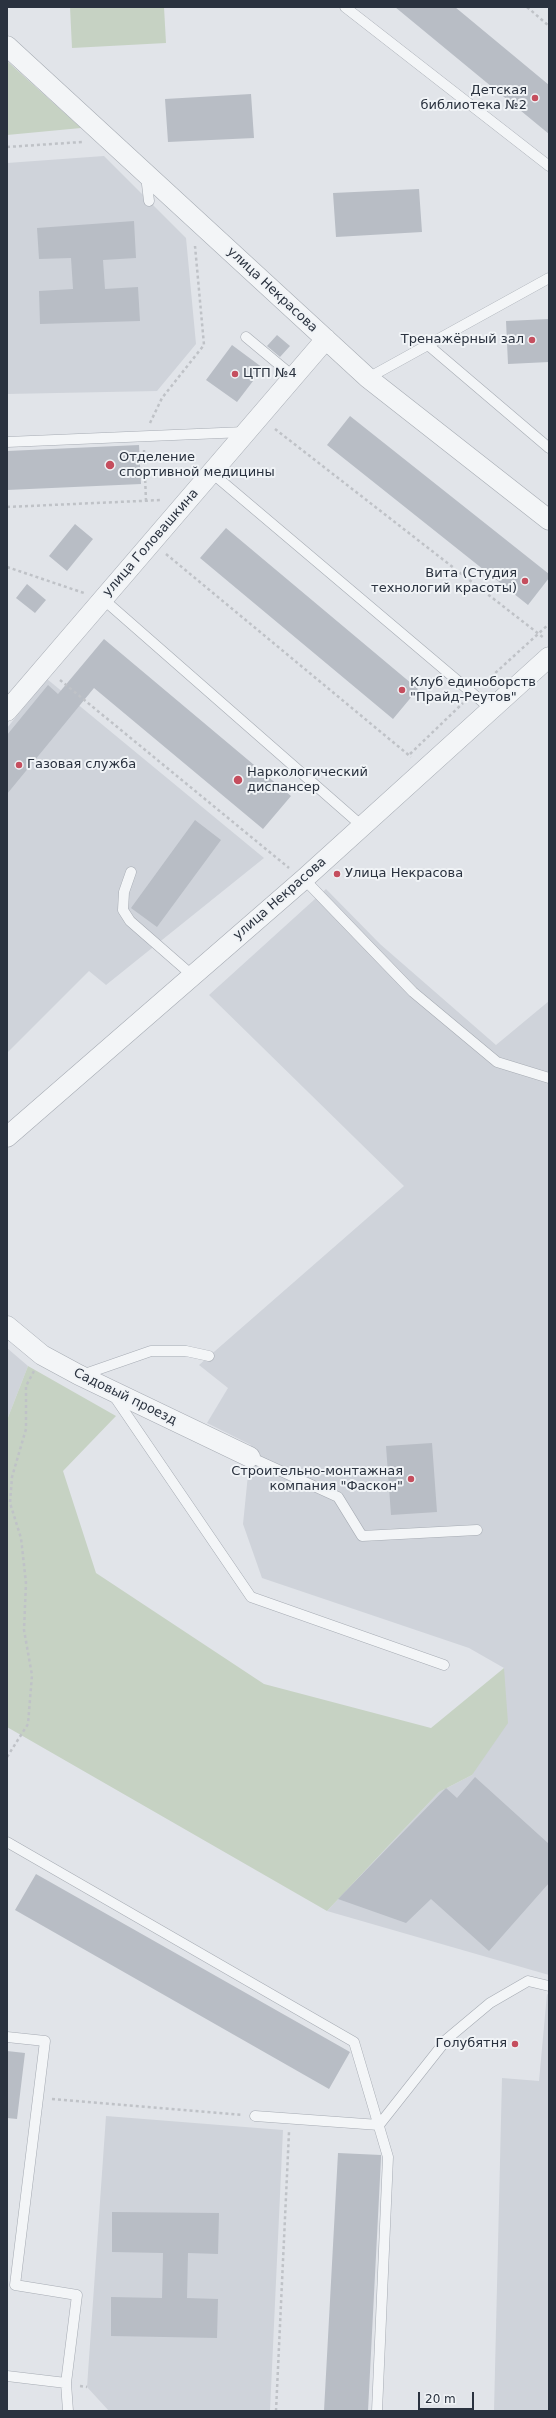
<!DOCTYPE html>
<html>
<head>
<meta charset="utf-8">
<style>
  body { margin:0 }
  #map { position:relative; width:556px; height:2418px; overflow:hidden; background:#e1e4e9; font-family:"DejaVu Sans",sans-serif }
  canvas { display:block }
  .frame { position:absolute; inset:0; border:8px solid #2a323f; pointer-events:none }
  .scale { position:absolute; left:418px; top:2392px; width:56px; height:18px; box-sizing:border-box; border:2px solid #2a323f; border-top:0; padding-left:5px; font-size:12px; line-height:14px; white-space:nowrap; color:#2a323f; -webkit-text-stroke:3px #f0f3f6; paint-order:stroke }
</style>
</head>
<body>
<div id="map">
<canvas width="556" height="2418"></canvas>
<div class="frame"></div>
<div class="scale">20 m</div>
</div>
<script>
const g = document.querySelector('canvas').getContext('2d');
g.lineJoin = 'round';
function paint(path, color) { g.fillStyle = color; g.fill(path, 'evenodd'); }
const toPath = rows => new Path2D(rows.map(r => 'M' + r).join(''));
function strokePath(path, color, width, dash) { g.strokeStyle = color; g.lineWidth = width; g.lineCap = dash ? 'butt' : 'round'; g.setLineDash(dash || []); g.stroke(path); }
function write(font, color, halo, rows, align = 'center') {
  g.font = font + ' "DejaVu Sans",sans-serif'; g.lineWidth = 4; g.setLineDash([]); g.textBaseline = 'middle'; g.strokeStyle = halo; g.fillStyle = color; for (const [text, x, y, turn = 0] of rows) {
    g.save(); g.translate(x, y); g.rotate((+turn || 0) * Math.PI / 180); g.textAlign = isNaN(turn) ? turn : align; if (halo) g.strokeText(text, 0, 0); g.fillText(text, 0, 0); g.restore();
  }
}
const built = toPath([
  [104,156,186,238,196,344,157,391,7,394,7,163],
  [47,679,264,858,106,985,89,971,7,1053,7,728],
  [326,889,380,944,496,1045,549,1001,549,1975,327,1911,439,1792,472,1775,504,1668,469,1648,262,1578,243,1524,251,1445,207,1423,228,1388,199,1365,404,1186,209,995],
  [7,1348,28,1366,7,1420],
  [547,1994,549,1995,549,2411,494,2411,502,2078,539,2081],
  [106,2116,283,2130,270,2411,109,2411,87,2387]
]);
const green = toPath([
  [70,7,164,7,166,43,72,48],
  [7,61,81,128,7,135],
  [28,1366,116,1416,63,1471,96,1573,264,1684,431,1728,504,1668,508,1723,472,1775,439,1792,327,1911,7,1727,7,1420]
]);
const building = toPath([
  [395,7,455,7,549,85,549,134],
  [251,94,254,138,168,142,165,99],
  [419,189,422,232,336,237,333,193],
  [134,221,136,258,103,260,105,289,138,287,140,321,40,324,39,291,73,289,71,258,39,259,37,228],
  [549,319,549,362,508,364,506,321],
  [277,335,290,346,280,357,267,346],
  [232,345,263,368,237,402,206,380],
  [350,416,549,574,549,578,528,605,327,445],
  [139,445,141,484,7,490,7,451],
  [75,524,93,539,67,571,49,556],
  [226,528,418,689,393,719,200,558],
  [27,584,46,600,35,613,16,598],
  [104,639,291,796,263,829,94,688,7,794,7,735,48,685,58,694],
  [195,820,221,840,157,927,131,908],
  [432,1443,437,1512,391,1515,386,1446],
  [475,1777,549,1844,549,1883,489,1951,431,1899,406,1923,338,1899,446,1788,457,1798],
  [36,1874,350,2052,329,2089,15,1910],
  [7,2051,25,2053,17,2119,7,2118],
  [338,2153,381,2155,381,2158,368,2411,324,2411],
  [112,2212,219,2213,218,2254,188,2253,187,2298,218,2299,217,2338,111,2336,111,2297,162,2298,163,2253,112,2252]
]);
const path = toPath([
  [527,7,549,26],
  [7,147,82,142],
  [150,423,162,398,204,345,195,246],
  [275,429,544,638],
  [144,450,146,501],
  [7,507,162,500],
  [166,554,411,757],
  [7,567,84,593],
  [60,680,289,868],
  [482,685,549,624],
  [410,754,463,703],
  [7,1757,28,1724,32,1675,24,1630,26,1583,21,1538,10,1503,12,1477,26,1429,26,1386,34,1371],
  [52,2099,242,2115],
  [80,2386,87,2387],
  [276,2411,289,2132]
]);
const service = toPath([
  [345,7,549,166],
  [146,176,149,201],
  [246,337,294,377],
  [428,345,549,448],
  [368,378,549,278],
  [7,442,245,432],
  [212,473,491,709],
  [103,599,362,826],
  [131,872,124,892,123,910,130,921,193,976],
  [304,879,413,992,497,1062,549,1078],
  [82,1375,151,1351,186,1351,209,1356],
  [114,1396,251,1597,444,1665],
  [250,1457,338,1497,362,1536,477,1530],
  [7,1842,354,2042,388,2157,377,2411],
  [7,2037,45,2041,15,2285,77,2295,66,2383,68,2411],
  [255,2116,379,2125,447,2039,490,2003,528,1981,549,1986],
  [7,2376,66,2383]
]);
const minor = toPath([
  [7,46,368,378,549,520],
  [7,711,326,339],
  [7,1137,304,879,549,657],
  [7,1326,42,1355,79,1375,250,1457]
]);
const markers = [
  [535,98,4,"#c54e5e"],
  [532,340,4,"#c54e5e"],
  [235,374,4,"#c54e5e"],
  [110,465,5,"#c54e5e"],
  [525,581,4,"#c54e5e"],
  [402,690,4,"#c54e5e"],
  [19,765,4,"#c54e5e"],
  [238,780,5,"#c54e5e"],
  [337,874,4,"#c54e5e"],
  [411,1479,4,"#c54e5e"],
  [515,2044,4,"#c54e5e"]
];
const poiNames = [
  ["Детская",527,91,"right"],
  ["библиотека №2",527,106,"right"],
  ["Тренажёрный зал",524,340,"right"],
  ["ЦТП №4",243,374],
  ["Отделение",119,458],
  ["спортивной медицины",119,473],
  ["Вита (Студия",517,574,"right"],
  ["технологий красоты)",517,589,"right"],
  ["Клуб единоборств",410,683],
  ["\"Прайд-Реутов\"",410,698],
  ["Газовая служба",27,765],
  ["Наркологический",247,773],
  ["диспансер",247,788],
  ["Улица Некрасова",345,874],
  ["Строительно-монтажная",403,1472,"right"],
  ["компания \"Фаскон\"",403,1487,"right"],
  ["Голубятня",507,2044,"right"]
];
const streetNames = [
  ["улица Некрасова",272,290,43],
  ["улица Головашкина",151,543,-49],
  ["улица Некрасова",280,899,-41],
  ["Садовый проезд",125,1397,26]
];
paint(built, '#cfd3da');
paint(green, '#c6d2c3');
paint(building, '#b8bdc5');
strokePath(service, '#a6abb3', 11);
strokePath(minor, '#a6abb3', 21);
strokePath(path, '#bfc2c7', 2.5, [3, 3]);
strokePath(service, '#f3f5f7', 10);
strokePath(minor, '#f3f5f7', 20);
for (const [x, y, r, color] of markers) { const dot = new Path2D(); dot.arc(x, y, r, 0, 2 * Math.PI); g.fillStyle = color; g.fill(dot); strokePath(dot, '#f0f3f6', 1.5); }
write('13px', '#2a323f', '#f0f3f6', poiNames, 'left');
write('13px', '#2a323f', '#f0f3f6', streetNames);
</script>
</body>
</html>
